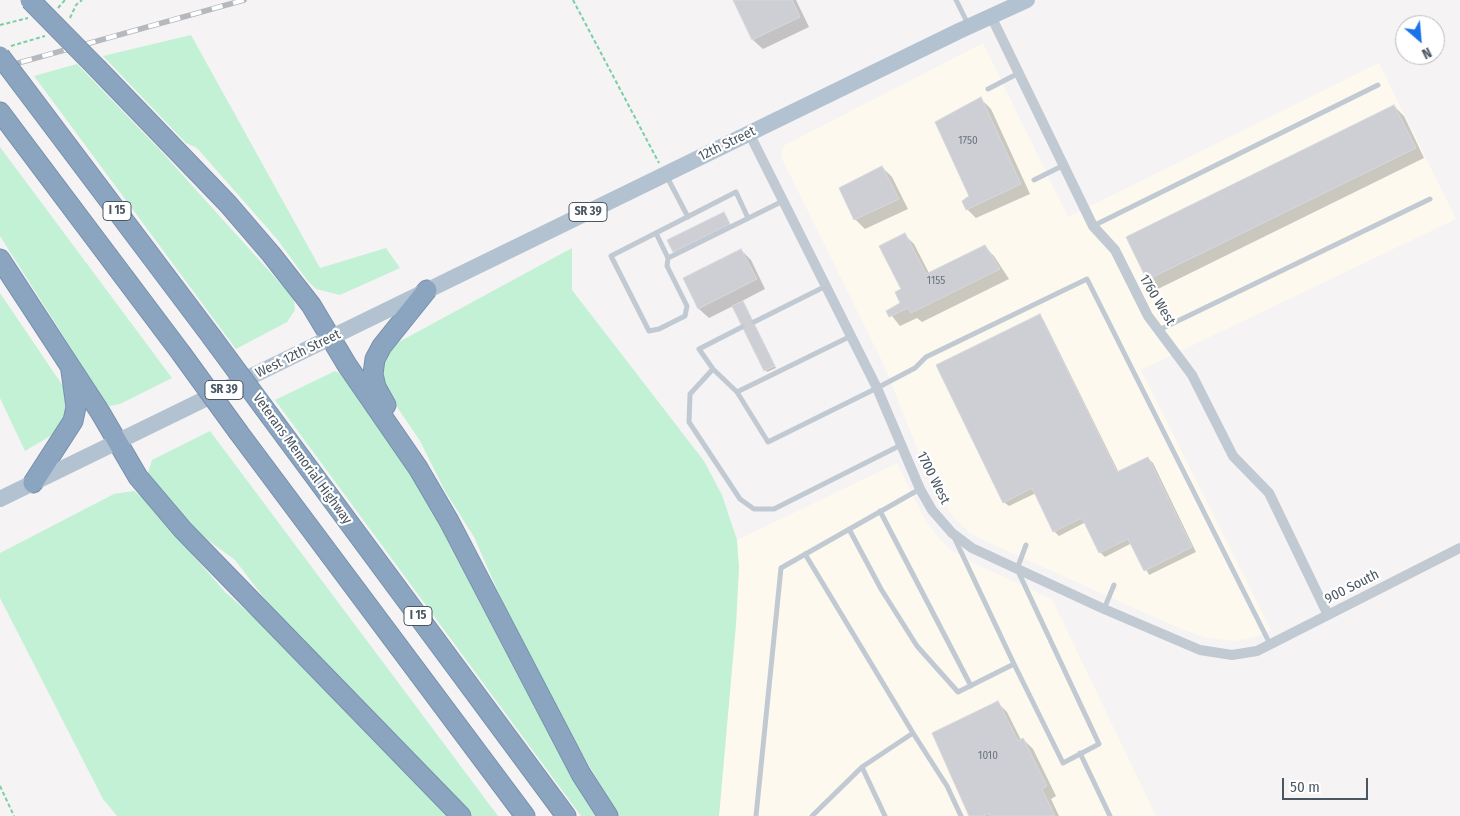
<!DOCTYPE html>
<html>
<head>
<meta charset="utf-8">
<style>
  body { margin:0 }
  #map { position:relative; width:1460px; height:816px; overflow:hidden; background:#f5f3f3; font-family:"Fira Sans Condensed",sans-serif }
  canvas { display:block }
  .north { position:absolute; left:1395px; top:15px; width:50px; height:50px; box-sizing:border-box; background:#fff; border:1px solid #b7bbc0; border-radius:50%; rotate:153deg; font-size:14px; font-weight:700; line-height:20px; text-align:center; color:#4a5661 }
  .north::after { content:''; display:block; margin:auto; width:18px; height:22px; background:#1a73e8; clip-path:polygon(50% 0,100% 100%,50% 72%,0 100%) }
  .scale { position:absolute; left:1282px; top:778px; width:86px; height:22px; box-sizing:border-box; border:2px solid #4a5661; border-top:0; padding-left:6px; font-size:15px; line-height:18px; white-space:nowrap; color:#4a5661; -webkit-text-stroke:4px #fff; paint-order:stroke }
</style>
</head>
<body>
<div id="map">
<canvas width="1460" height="816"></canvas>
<div class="north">N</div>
<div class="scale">50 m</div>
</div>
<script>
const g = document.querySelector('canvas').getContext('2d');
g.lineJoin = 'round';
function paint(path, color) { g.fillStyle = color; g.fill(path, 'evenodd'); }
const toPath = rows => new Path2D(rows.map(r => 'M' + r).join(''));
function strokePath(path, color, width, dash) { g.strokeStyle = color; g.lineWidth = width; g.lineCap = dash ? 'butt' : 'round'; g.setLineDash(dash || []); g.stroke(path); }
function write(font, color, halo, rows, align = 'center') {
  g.font = font + ' "Fira Sans Condensed",sans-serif'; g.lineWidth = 4.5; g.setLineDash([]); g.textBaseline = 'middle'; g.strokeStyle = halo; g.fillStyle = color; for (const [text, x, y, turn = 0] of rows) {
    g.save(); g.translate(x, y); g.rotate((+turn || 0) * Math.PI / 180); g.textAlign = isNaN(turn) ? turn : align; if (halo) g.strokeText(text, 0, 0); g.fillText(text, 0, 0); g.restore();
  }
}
const commercial = toPath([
  [983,43,1068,217,1379,63,1456,219,1141,370,1271,630,1253,638,1233,641,1208,638,1183,630,992,544,971,534,954,518,943,501,921,458,884,365,781,157,781,151,785,145],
  [897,463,922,514,936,535,951,550,967,560,1052,599,1156,816,719,816,736,624,739,568,737,540]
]);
const green = toPath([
  [191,35,320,268,386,248,400,268,340,295,316,289,307,280,277,239,197,148,186,143,103,56],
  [77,64,160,150,289,293,294,301,295,310,287,322,236,349,34,76],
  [0,147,172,378,120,404,110,406,106,403,0,236],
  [572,248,572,290,704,461,722,495,737,540,739,568,736,624,719,816,619,816,568,730,515,630,474,537,445,491,420,441,391,398,382,377,382,363,387,352,397,343],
  [0,293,65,389,67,412,57,432,25,451,0,398],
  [335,371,343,375,437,514,600,816,581,816,275,400],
  [210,431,498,816,471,816,271,607,235,560,201,535,152,480,148,473,152,460],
  [134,491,144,499,225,592,257,620,447,816,117,816,103,799,0,598,0,553,114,494]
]);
const shadow = toPath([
  [734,0,796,0,809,27,763,49,753,40],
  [981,99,991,109,1030,194,976,218,967,209,971,196],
  [1394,106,1404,116,1424,158,1158,289,1148,279],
  [882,167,892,177,908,209,865,229,855,219],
  [726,216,731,227,676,253,674,251],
  [904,234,914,244,929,273,984,246,994,256,1009,279,922,322,917,318,900,326,888,311,902,304],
  [741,250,751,260,765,289,742,301,776,368,767,372,733,306,709,318,699,309,685,279],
  [1040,316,1044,321,1119,473,1148,458,1153,463,1196,552,1149,575,1132,543,1105,557,1100,552,1086,522,1059,536,1054,531,1036,493,1009,506,1004,502],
  [997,702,1007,712,1021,740,1023,739,1033,749,1056,796,1051,799,1059,816,971,816,950,774]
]);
const building = toPath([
  [733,0,792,0,800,17,752,40,733,0],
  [981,97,1021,184,966,210,962,201,969,196,935,122,981,97],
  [1394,105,1416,148,1147,280,1126,237,1394,105],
  [882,166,899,199,854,220,839,188,882,166],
  [724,212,730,224,673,252,667,240,724,212],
  [905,233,926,274,985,245,1000,269,911,313,908,308,889,317,886,311,900,303,895,292,901,289,879,246,905,233],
  [741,249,757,279,698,309,683,278,741,249],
  [743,301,775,366,764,371,732,306,743,301],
  [1040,314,1117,472,1148,457,1192,547,1144,571,1128,539,1099,553,1082,518,1053,532,1032,488,1003,503,936,365,1040,314],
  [998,701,1018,741,1023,738,1047,786,1042,789,1055,816,990,816,989,813,983,816,969,816,932,733,998,701]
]);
const path = toPath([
  [573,0,659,163],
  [58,8,65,0],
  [70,18,76,5,82,0],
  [0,25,28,18],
  [11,46,45,36],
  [0,786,14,816]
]);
const lane = toPath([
  [956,0,968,24],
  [988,89,1019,73],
  [667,177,688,217],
  [1034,180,1064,165],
  [1093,226,1378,85],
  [656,233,668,258,783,201],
  [668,258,667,266,687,306,685,316,659,329,649,331,611,256,736,192,748,218],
  [754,322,826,286],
  [742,327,699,349,713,369,737,392,768,442,877,388,915,368,926,357,1087,279,1270,644],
  [1159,330,1430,199],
  [713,369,690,394,689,422,740,499,754,509,774,509,901,445],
  [737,392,851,336],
  [880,511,971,686],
  [849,529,881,589,917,646,958,692,1014,664,954,537],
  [805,554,913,733,862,767,885,816],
  [1104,609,1114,585],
  [1014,664,1063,763,1099,744,1017,569,1026,545],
  [913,733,947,786,961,816],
  [1080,753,1110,816],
  [756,816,781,568,920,489],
  [812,816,862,767]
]);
const street = toPath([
  [991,16,1093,226,1115,250,1148,316,1192,375,1233,456,1269,493,1328,615],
  [749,133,877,388,920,489,932,510,952,533,972,548,1104,609,1200,650,1232,655,1257,651,1460,548]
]);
const primary = toPath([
  [0,499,959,31,1027,0]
]);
const highway = toPath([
  [98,69,228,204,271,254,311,305,347,365,418,468,449,521,581,774,608,816],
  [22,85,211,336],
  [0,112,181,353],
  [0,259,100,412,138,477,183,530,461,816],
  [386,405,376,387,373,374,375,359,382,346,427,290],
  [270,416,566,816],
  [239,433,525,816],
  [33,483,73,421,76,407,71,371]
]);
const rail = toPath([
  [0,68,244,0]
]);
const highwayBridge = toPath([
  [30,0,98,69],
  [0,56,22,85],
  [211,336,270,416],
  [181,353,239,433]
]);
const numberNames = [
  ["1750",968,141],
  ["1155",936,281],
  ["1010",988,756]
];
const shields = [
  [117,211,28],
  [588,212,38],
  [224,390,38],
  [418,616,28]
];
const shieldNames = [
  ["I 15",117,211],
  ["SR 39",588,212],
  ["SR 39",224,390],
  ["I 15",418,616]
];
const streetNames = [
  ["12th Street",727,144,-26],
  ["1760 West",1157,300,59],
  ["West 12th Street",298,354,-26],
  ["Veterans Memorial Highway",302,459,54],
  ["1700 West",933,478,63],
  ["900 South",1352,587,-27]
];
paint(commercial, '#fdf9ef');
paint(green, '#c3f1d5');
paint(shadow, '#0003');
paint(building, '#cdcfd5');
strokePath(building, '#d7d9de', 1);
strokePath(highway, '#7690ad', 21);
strokePath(path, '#7ad0a6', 2, [4, 2.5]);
strokePath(lane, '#c1cad2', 5);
strokePath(street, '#c1cad2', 10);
strokePath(primary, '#b3c2d1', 16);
strokePath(highway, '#8ba5c1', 19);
strokePath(rail, '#b5b8bd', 5.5);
strokePath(rail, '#fff', 4, [11]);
strokePath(highwayBridge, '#7690ad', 21, []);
strokePath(highwayBridge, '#8ba5c1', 19);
write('11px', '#6b747e', null, numberNames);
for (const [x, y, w] of shields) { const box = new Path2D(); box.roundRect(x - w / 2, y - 9.5, w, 19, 4); g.fillStyle = '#fff'; g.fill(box); strokePath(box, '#4a5661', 1); }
write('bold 12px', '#4a5661', null, shieldNames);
write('14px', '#4a5661', '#fff', streetNames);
</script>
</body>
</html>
